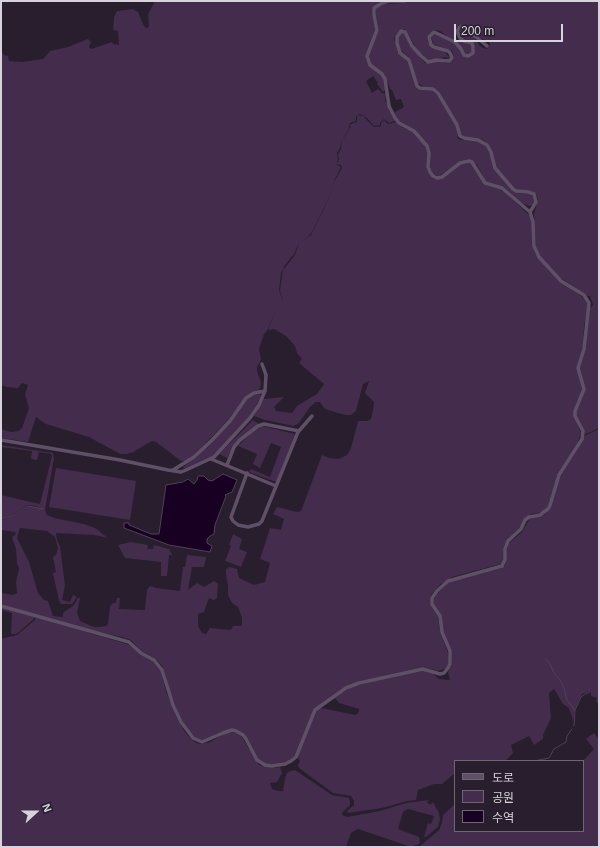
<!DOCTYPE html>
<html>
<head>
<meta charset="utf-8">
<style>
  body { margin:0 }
  #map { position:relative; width:600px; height:848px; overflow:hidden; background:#281e2d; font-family:Arial,"Noto Sans KR",sans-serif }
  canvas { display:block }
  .frame { position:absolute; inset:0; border:2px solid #d8d2dc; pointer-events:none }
  .legend { position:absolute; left:454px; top:760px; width:130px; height:72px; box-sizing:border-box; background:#281e2d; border:1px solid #6e6673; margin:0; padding:5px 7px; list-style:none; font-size:12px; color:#d8d2dc }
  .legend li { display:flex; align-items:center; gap:8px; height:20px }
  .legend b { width:20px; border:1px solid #6e6673 }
  .north { position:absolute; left:16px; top:792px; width:40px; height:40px; -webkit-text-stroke:3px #281e2d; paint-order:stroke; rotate:69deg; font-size:11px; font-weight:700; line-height:16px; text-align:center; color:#d8d2dc }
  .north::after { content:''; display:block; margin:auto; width:14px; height:18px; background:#d8d2dc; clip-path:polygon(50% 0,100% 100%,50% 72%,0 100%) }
  .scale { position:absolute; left:454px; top:24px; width:109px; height:18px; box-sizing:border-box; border:2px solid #d8d2dc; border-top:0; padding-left:5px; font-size:12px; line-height:14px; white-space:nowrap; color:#d8d2dc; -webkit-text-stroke:3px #281e2d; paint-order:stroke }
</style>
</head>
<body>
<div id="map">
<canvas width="600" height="848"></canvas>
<div class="frame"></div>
<ul class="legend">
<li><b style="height:5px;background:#605067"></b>도로</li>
<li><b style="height:11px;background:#432c4c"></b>공원</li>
<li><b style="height:11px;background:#180023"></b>수역</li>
</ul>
<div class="north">N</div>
<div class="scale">200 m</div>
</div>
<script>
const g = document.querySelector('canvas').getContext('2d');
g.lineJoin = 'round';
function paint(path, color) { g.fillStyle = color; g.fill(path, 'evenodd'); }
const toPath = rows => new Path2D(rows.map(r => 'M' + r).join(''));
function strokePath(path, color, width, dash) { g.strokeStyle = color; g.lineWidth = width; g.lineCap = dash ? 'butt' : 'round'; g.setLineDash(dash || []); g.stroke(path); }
const green = toPath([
  [155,1,383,1,374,6,372,9,372,13,376,27,375,33,367,51,366,58,370,66,378,71,384,78,386,89,383,92,377,84,378,83,373,76,366,81,372,93,378,89,382,93,386,94,385,101,387,103,395,121,389,123,384,119,380,123,380,125,374,126,367,118,360,114,356,116,356,121,350,123,348,131,342,140,340,148,337,153,338,160,336,164,341,167,335,179,332,190,323,210,312,232,307,238,299,243,294,254,285,265,281,273,279,290,283,302,276,309,267,331,264,334,259,349,261,360,257,367,257,371,261,382,260,389,246,396,229,419,190,459,185,461,181,461,156,442,152,441,133,452,127,454,120,454,89,437,46,424,36,417,28,442,1,438,1,429,11,432,18,431,22,428,29,408,25,394,28,385,22,383,18,388,7,387,1,385,1,51,4,55,8,56,9,61,22,62,43,59,50,51,68,47,88,39,91,42,89,47,91,49,112,42,113,44,119,45,118,31,113,30,114,17,117,11,133,9,138,12,143,24,146,28,149,27,148,14],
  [407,1,599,1,599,428,584,435,583,428,576,415,576,411,585,390,579,369,585,349,590,308,593,305,590,296,588,296,559,277,539,255,536,246,534,214,538,199,536,194,532,192,517,190,514,188,498,171,495,163,493,152,486,142,477,138,464,137,461,134,456,121,439,91,434,88,423,86,416,83,411,61,409,57,400,50,397,40,401,33,404,33,411,47,425,63,437,61,448,63,454,59,452,51,433,44,431,36,434,33,437,33,458,45,464,55,468,57,473,55,475,48,472,43,461,36,458,31,460,30,464,30,474,36,479,45,483,48,487,49,490,45,489,41,484,40,464,27,461,26,457,28,454,33,457,40,471,44,473,47,471,53,466,54,459,45,440,31,435,30,432,32,427,37,428,42,432,47,445,52,449,57,448,59,446,57,429,61,427,60,417,50,405,29,399,31,394,38,398,52,406,58,410,65,415,86,420,89,432,90,437,94,456,125,458,134,457,138,461,140,477,140,485,145,490,152,494,168,512,190,517,193,528,194,533,196,535,201,533,205,529,206,522,203,503,187,486,182,477,165,472,161,468,160,459,163,439,176,432,174,430,169,430,154,428,145,414,129,406,126,397,119,395,115,395,112,404,107,401,99,396,100,392,90,390,89,385,75,371,65,369,62,368,55,379,30,376,17,376,8,383,4,402,3],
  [358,115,363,116,374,127,381,126,381,123,384,120,388,124,396,122,402,127,414,132,424,144,427,151,427,170,434,179,437,179,461,164,470,163,473,164,486,185,500,189,506,193,530,216,532,226,533,246,535,253,549,270,586,300,588,306,584,327,583,348,578,363,582,387,582,392,576,403,574,412,581,433,577,444,558,475,547,508,543,512,531,514,525,518,520,529,510,537,501,564,452,577,440,585,431,595,430,602,438,615,440,631,448,653,449,663,447,668,438,671,424,667,360,681,317,707,294,757,289,761,279,764,265,764,258,759,248,739,232,729,221,732,205,740,197,740,188,731,179,715,169,690,166,676,162,666,156,659,140,650,131,640,122,637,94,631,41,617,1,604,1,593,13,595,17,593,16,582,19,568,17,563,16,549,12,537,16,534,15,532,1,530,1,520,15,515,29,506,43,509,35,506,28,505,14,514,1,519,1,495,40,504,52,456,51,454,39,452,37,460,31,459,32,451,1,447,1,445,53,453,54,458,45,510,47,515,54,518,84,524,95,528,108,538,94,535,56,533,57,541,60,546,65,586,62,600,70,602,73,595,77,597,72,604,61,604,59,601,53,573,56,572,53,557,56,555,58,548,55,537,47,531,20,528,17,538,29,562,38,593,44,600,48,601,53,616,63,617,63,613,74,605,78,598,80,598,77,613,80,621,94,627,100,627,106,626,108,624,110,606,113,603,116,603,117,598,120,598,119,609,145,610,147,590,150,586,156,588,180,591,183,567,185,567,187,555,206,557,204,567,192,567,188,590,197,583,204,587,214,581,218,584,217,598,214,600,209,598,204,612,198,614,198,626,202,633,206,634,210,628,231,630,233,626,242,626,242,618,238,607,232,603,228,595,228,585,226,574,226,569,230,567,237,569,239,578,254,585,265,582,270,563,260,559,270,528,281,530,284,519,273,514,277,507,297,512,301,511,322,455,329,458,339,459,347,455,351,448,358,421,367,421,371,419,373,410,374,402,365,393,369,381,363,384,356,411,351,415,345,415,328,410,324,408,320,402,316,402,309,408,299,423,294,426,265,420,254,416,263,399,284,397,274,407,276,411,292,413,297,406,305,401,317,394,324,384,299,363,302,359,297,353,295,346,286,336,274,329,268,330,276,309,283,302,280,290,283,270,295,255,299,243,311,235,323,211,332,190,335,180,342,168,341,165,336,164,339,160,338,154,341,149,342,140,348,132,351,124,357,122,357,116],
  [260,394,261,396,254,410,247,420,219,450,213,456,184,469,183,467,196,457,248,397,253,395],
  [253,420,259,424,240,439,234,445,227,458,219,454],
  [262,426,295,434,277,481,276,482,249,472,251,469,270,477,281,447,271,443,260,468,253,464,257,454,238,446,253,431],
  [599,429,599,703,596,702,597,698,591,696,591,692,586,695,585,693,582,694,574,711,573,723,572,717,569,708,563,704,554,689,549,693,551,718,543,735,543,739,534,745,529,736,511,745,513,753,505,761,455,761,454,774,442,784,434,784,418,790,416,800,407,801,382,808,348,813,347,811,354,805,354,801,351,796,333,793,299,768,298,765,300,761,298,757,299,752,316,711,321,708,356,715,359,711,359,709,339,703,335,698,351,687,370,682,424,670,432,673,439,679,450,680,448,672,452,665,451,654,434,604,434,599,435,596,448,583,452,581,502,568,505,565,508,544,522,532,530,518,544,515,549,510,560,477,578,448,584,436],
  [56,468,136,481,130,520,49,507],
  [233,534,242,539,239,549,247,552,241,567,225,561,231,546,229,545],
  [131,542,148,545,147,549,153,549,154,545,169,549,172,555,169,555,167,576,161,576,161,562,125,558,118,545],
  [1,607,34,617,34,619,19,632,16,634,11,634,12,613,1,610],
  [36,617,130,645,153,661,161,671,166,691,177,718,185,732,191,739,197,743,201,744,210,742,227,732,236,733,241,736,259,765,275,768,280,767,282,773,277,782,270,783,272,789,278,791,283,791,285,778,287,773,290,771,295,770,332,795,349,798,350,802,350,805,342,813,342,815,347,817,380,811,406,803,429,800,427,802,430,805,433,802,439,813,440,820,438,827,427,836,424,837,428,823,431,824,434,816,408,809,403,812,398,829,419,837,420,842,419,844,411,847,358,829,351,833,346,847,1,847,1,639,17,635,35,620],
  [594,733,599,739,599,847,419,847,439,830,442,823,443,815,455,804,454,815,455,831,583,831,583,761,594,749,586,739]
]);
const water = toPath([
  [223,474,237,480,232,492,225,495,226,496,215,525,214,534,210,536,207,539,207,543,212,546,210,552,169,545,124,528,124,523,129,523,129,525,151,534,159,534,166,485,183,482,188,479,194,484,197,480,198,476,204,476,208,480,212,481,223,474]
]);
const stream = toPath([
  [1,519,14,515,28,506,43,509],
  [545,659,549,662,554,673,560,680,564,688,567,700,575,710,574,726],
  [575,710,581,697,585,694],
  [534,761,549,758,554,749,566,742,567,736,572,729]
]);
const street = toPath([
  [487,46,475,36,464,28,460,27,457,31,460,38,464,41,472,43,473,47,473,53,468,56,464,55,461,49,455,42,434,32,429,37,431,45,434,47,448,51,450,53,452,58,449,61,437,60,428,62,421,56,412,46,405,32,401,31,397,37,397,43,400,53,409,60,417,86,420,88,433,89,438,93,457,125,460,136,464,138,478,140,487,145,491,152,495,168,513,189,516,191,528,192,534,194,536,202,530,212],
  [1,440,120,460,168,470,181,472,186,470,214,457,250,418,259,405,265,391,266,375,262,364],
  [211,459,276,486],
  [227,465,234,447,240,440,258,426,264,424,299,431],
  [173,470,194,457,212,440,230,421,246,398,254,393,265,391],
  [247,473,231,517,233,521,238,525,248,527,259,524,262,521,298,432,312,416],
  [1,606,129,642,141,653,154,660,162,670,173,705,181,722,193,738,202,742,223,733,232,730,236,731,243,735,246,739,257,760,265,765,272,766,285,764,291,761,296,757,315,710,346,688,359,683,423,669,440,674,444,673,448,668,450,664,450,651,442,632,440,616,432,604,432,598,437,591,448,581,502,566,505,559,505,549,508,541,521,529,525,520,529,517,540,515,548,509,550,505,559,475,582,439,583,431,575,416,575,411,584,389,578,368,584,349,589,303,584,295,561,281,539,257,534,246,533,222,530,212,502,188,485,183,472,162,469,161,460,163,442,177,437,178,433,176,430,172,428,167,429,153,427,146,414,131,399,123,395,118,389,106,385,79,382,74,370,65,367,56,377,30,374,15,374,8,382,3,389,1,404,1]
]);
paint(green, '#432c4c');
paint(water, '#180023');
strokePath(water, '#523f5a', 1);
strokePath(stream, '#523f5a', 1);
strokePath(street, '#605067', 3.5);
</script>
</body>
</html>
